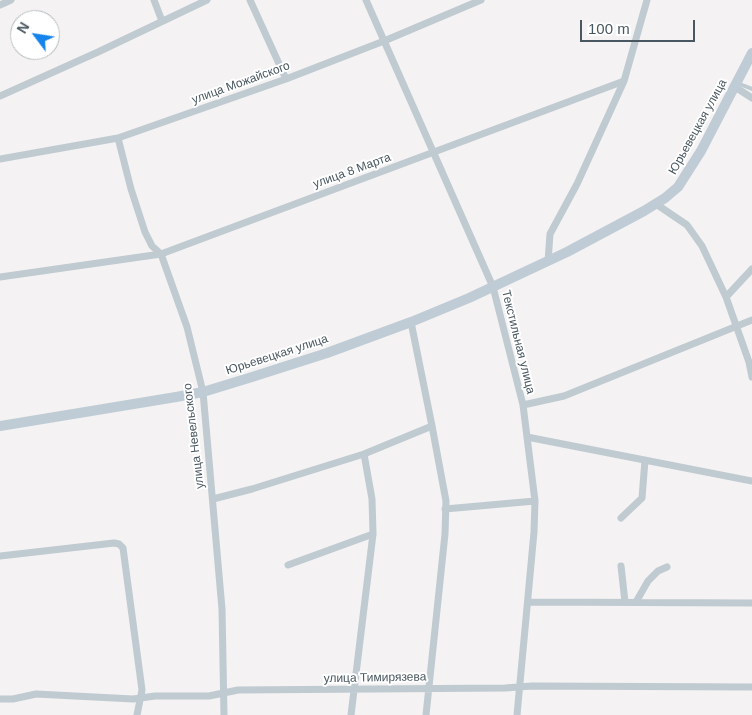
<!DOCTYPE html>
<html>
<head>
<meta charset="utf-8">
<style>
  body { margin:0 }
  #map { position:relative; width:752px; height:715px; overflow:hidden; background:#f4f2f2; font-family:Arial,sans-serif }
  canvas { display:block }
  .north { position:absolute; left:10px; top:10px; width:50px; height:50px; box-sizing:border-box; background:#fff; border:1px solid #b6bcbf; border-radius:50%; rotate:301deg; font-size:14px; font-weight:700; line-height:20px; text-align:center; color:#495760 }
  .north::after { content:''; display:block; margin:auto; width:18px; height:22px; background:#1484ec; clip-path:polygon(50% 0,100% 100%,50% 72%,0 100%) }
  .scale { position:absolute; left:580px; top:20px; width:115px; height:22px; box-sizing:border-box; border:2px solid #495760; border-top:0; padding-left:6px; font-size:15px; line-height:18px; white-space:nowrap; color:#495760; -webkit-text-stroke:4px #fff; paint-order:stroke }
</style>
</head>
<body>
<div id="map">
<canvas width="752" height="715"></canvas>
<div class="north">N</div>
<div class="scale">100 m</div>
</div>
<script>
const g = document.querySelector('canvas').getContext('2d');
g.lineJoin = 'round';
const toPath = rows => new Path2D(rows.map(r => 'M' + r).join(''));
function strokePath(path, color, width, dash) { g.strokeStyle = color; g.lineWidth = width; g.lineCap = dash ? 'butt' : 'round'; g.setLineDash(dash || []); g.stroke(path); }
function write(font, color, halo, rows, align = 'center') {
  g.font = font + ' Arial,sans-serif'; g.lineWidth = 4; g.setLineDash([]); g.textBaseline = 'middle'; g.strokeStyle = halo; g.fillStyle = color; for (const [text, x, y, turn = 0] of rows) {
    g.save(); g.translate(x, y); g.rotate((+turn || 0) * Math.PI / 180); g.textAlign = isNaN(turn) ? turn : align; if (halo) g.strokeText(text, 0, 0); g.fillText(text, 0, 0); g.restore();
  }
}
const service = toPath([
  [737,83,752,89]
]);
const minor = toPath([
  [154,0,162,21],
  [250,0,286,79],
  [366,0,493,287,523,405,535,501,534,532,517,715],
  [0,5,11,0],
  [735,87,752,98],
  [0,96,98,52,207,0],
  [118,138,131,189,145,232,152,246,161,254,187,327,203,392,222,609,224,715],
  [0,159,118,138,286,79,384,41,481,0],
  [656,204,687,225,702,246,726,297,749,362,752,377],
  [548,261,550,234,577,184,624,81],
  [0,277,161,254,624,81,647,0],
  [726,297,752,269],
  [411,322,432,426,446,501,445,534,426,715],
  [523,405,564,396,752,320],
  [527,437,752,481],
  [213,499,252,489,364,454,432,426],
  [445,509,535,501],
  [621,518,642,498,645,460],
  [0,556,114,543,119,544,123,548,142,690,137,715],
  [288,565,373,534],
  [621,566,625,602],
  [528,602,752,603],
  [636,602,648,581,658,571,667,567],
  [0,699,13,699,36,694,133,699,155,696,209,696,238,690,505,688,532,686,752,687],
  [351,715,373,534,372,499,364,454]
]);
const secondary = toPath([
  [0,426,176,397,203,392,252,377,327,353,411,322,469,298,567,252,644,211,665,198,678,187,701,151,752,53]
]);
const streetNames = [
  ["улица Можайского",241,83,-20],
  ["Юрьевецкая улица",698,127,-61],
  ["улица 8 Марта",352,171,-20],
  ["Текстильная улица",518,342,76],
  ["Юрьевецкая улица",277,355,-18],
  ["улица Невельского",194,436,-97],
  ["улица Тимирязева",375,678,-1]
];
strokePath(service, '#bfcad1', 4);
strokePath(minor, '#bfcad1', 7);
strokePath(secondary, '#bfccd6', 10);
write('12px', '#495760', '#fff', streetNames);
</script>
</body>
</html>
